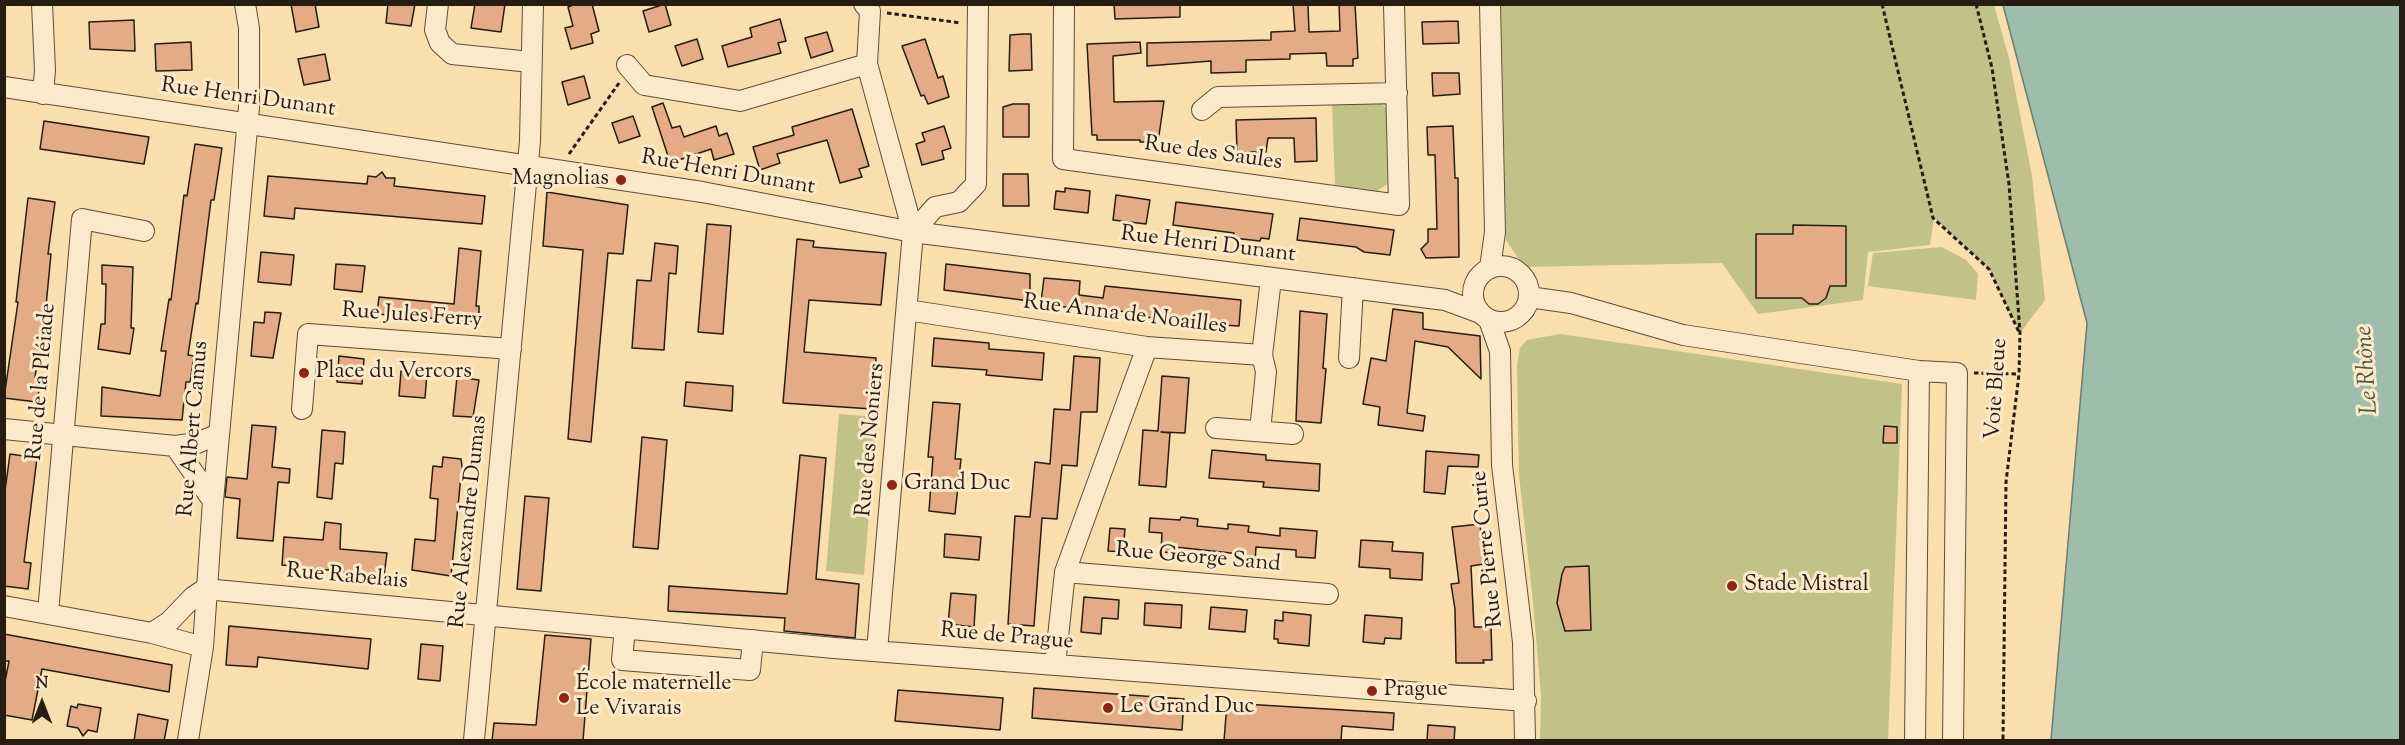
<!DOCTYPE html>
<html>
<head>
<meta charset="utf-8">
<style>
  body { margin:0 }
  #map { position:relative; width:2405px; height:745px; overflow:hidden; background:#f9dfae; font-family:"Sorts Mill Goudy",serif }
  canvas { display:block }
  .frame { position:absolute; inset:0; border:6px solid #271c12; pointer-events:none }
  .north { position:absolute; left:12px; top:673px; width:60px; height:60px; -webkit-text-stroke:4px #fbeaca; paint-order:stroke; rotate:0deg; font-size:16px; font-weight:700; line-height:24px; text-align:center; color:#271c12 }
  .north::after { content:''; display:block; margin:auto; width:21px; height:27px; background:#271c12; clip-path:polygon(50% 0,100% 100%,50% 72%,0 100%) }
</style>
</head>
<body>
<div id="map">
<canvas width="2405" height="745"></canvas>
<div class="frame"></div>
<div class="north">N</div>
</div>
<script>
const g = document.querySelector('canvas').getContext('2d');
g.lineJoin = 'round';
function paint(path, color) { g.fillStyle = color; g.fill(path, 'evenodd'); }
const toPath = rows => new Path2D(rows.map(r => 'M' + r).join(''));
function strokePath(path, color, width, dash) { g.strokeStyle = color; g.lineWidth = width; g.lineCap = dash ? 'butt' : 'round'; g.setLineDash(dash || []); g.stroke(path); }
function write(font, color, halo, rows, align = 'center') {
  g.font = font + ' "Sorts Mill Goudy",serif'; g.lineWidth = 6; g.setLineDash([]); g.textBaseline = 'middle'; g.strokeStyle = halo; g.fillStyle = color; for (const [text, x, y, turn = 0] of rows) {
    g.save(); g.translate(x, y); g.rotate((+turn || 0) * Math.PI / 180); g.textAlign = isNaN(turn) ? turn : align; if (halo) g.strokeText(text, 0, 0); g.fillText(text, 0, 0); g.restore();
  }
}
const green = toPath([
  [1501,5,1994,5,2009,58,2032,176,2045,300,2020,333,1989,269,1934,218,1930,245,1868,252,1863,300,1758,314,1722,263,1524,267,1506,240],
  [1378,101,1386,108,1387,184,1377,191,1335,185,1332,102],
  [1942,247,1966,260,1978,274,1976,300,1868,286,1873,253],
  [1560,334,1902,384,1888,740,1540,740,1541,696,1533,602,1519,475,1517,365,1520,348,1527,340],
  [839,414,877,417,864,575,826,571]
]);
const water = toPath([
  [2003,5,2400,5,2400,740,2051,740,2087,323,2003,5]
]);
const building = toPath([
  [291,4,315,4,319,27,296,32,291,4],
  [388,4,415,4,411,26,386,23,388,4],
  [475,4,505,4,501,32,471,28,475,4],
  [576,4,592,4,599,31,591,34,593,43,571,49,565,28,573,26,568,7,576,4],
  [665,4,671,25,649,32,643,11,665,4],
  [1114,4,1180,4,1180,17,1115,19,1114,4],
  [1293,4,1308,4,1309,32,1340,31,1339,4,1355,4,1358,58,1353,59,1353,66,1327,66,1326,53,1290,54,1290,59,1246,60,1246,72,1211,73,1211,61,1147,66,1147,43,1271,40,1271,32,1295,31,1293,4],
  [780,19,786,41,778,43,781,53,728,67,722,46,752,37,750,28,780,19],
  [134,20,135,51,90,49,89,22,134,20],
  [1458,21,1459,43,1423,44,1422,22,1458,21],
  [827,32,833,51,811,58,805,38,827,32],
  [1023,34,1031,34,1032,70,1009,71,1010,35,1023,34],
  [697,39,703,59,682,66,675,46,697,39],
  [925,39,938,78,943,76,949,97,928,104,924,95,921,96,902,46,925,39],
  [191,42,192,70,156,71,155,44,191,42],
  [1140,42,1141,53,1113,56,1114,102,1164,101,1158,142,1140,142,1140,140,1097,140,1097,135,1092,135,1087,44,1140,42],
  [325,54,330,80,304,85,298,59,325,54],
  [1432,73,1459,73,1460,94,1433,96,1432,73],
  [584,76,590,98,568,105,562,82,584,76],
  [663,103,672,128,680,126,684,137,716,126,719,136,727,133,734,154,714,160,711,149,676,161,669,159,652,107,663,103],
  [1013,104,1029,104,1029,137,1003,137,1003,107,1013,104],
  [852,109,869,166,859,169,862,177,840,183,827,140,777,154,780,163,760,170,753,147,794,135,792,127,852,109],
  [633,116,640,136,619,143,612,123,633,116],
  [1316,118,1317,161,1295,162,1294,138,1268,138,1266,152,1237,152,1236,120,1316,118],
  [44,121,149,137,144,164,40,149,44,121],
  [944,126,951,148,942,151,944,159,922,165,916,144,925,141,922,133,944,126],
  [1453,126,1455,178,1458,178,1459,257,1426,258,1421,249,1428,242,1428,229,1437,229,1435,155,1428,155,1427,127,1453,126],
  [195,144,222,148,214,200,211,200,198,304,196,303,188,355,194,356,190,382,186,382,182,420,101,416,102,387,160,396,166,351,161,351,169,299,171,300,184,195,187,196,195,144],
  [382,172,386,178,395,178,394,186,485,196,482,224,295,208,294,219,264,216,268,176,367,184,368,176,376,177,382,172],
  [1003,174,1028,174,1029,206,1003,206,1003,174],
  [1065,188,1090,191,1088,213,1054,209,1056,191,1065,192,1065,188],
  [547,192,628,205,623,254,608,253,591,442,568,439,583,250,543,246,547,192],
  [1116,195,1150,200,1146,224,1113,220,1116,195],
  [28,198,55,202,48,254,51,254,46,306,35,377,41,378,37,402,4,398,18,302,16,302,28,198],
  [1176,202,1273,214,1269,239,1261,238,1260,241,1233,238,1234,233,1173,225,1176,202],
  [1300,218,1394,230,1390,255,1364,252,1356,247,1297,240,1300,218],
  [707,224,731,226,723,334,698,332,707,224],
  [1793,225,1846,226,1846,286,1830,286,1826,298,1818,304,1809,304,1802,298,1756,298,1756,234,1793,234,1793,225],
  [797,239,814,241,813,247,886,253,881,305,809,300,804,352,876,358,872,409,783,403,797,239],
  [655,243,678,246,676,274,669,273,664,350,632,348,637,280,651,281,655,243],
  [459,248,481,251,476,306,479,306,479,322,377,314,379,297,454,304,459,248],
  [261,252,294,255,291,285,258,282,261,252],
  [336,264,365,266,362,292,334,289,336,264],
  [946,264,1030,274,1030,301,944,290,946,264],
  [102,265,133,267,131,328,134,328,130,354,98,349,101,324,105,324,106,284,102,284,102,265],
  [1044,278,1080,281,1079,295,1103,298,1105,286,1241,300,1239,326,1184,323,1184,320,1130,316,1130,312,1053,306,1053,303,1041,302,1044,278],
  [1393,309,1423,313,1423,329,1480,336,1481,379,1448,347,1415,341,1407,413,1425,416,1423,431,1378,425,1380,407,1363,404,1371,358,1386,361,1393,309],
  [1300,311,1327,314,1323,368,1326,369,1321,423,1296,421,1300,311],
  [265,312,281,313,273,358,251,356,254,322,264,323,265,312],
  [934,338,989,343,989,349,1044,353,1042,380,986,375,987,370,932,366,934,338],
  [339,356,364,359,362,384,337,382,339,356],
  [1074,356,1100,358,1097,412,1081,412,1077,466,1062,465,1057,519,1042,518,1034,626,1008,624,1015,516,1030,517,1035,462,1050,464,1054,409,1070,410,1074,356],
  [401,371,427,373,425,398,399,396,401,371],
  [1162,376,1189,378,1185,433,1161,432,1170,433,1166,487,1139,485,1143,430,1158,431,1162,376],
  [457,377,479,380,473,417,453,416,457,377],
  [686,382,733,386,732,411,684,406,686,382],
  [933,402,960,404,955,459,961,459,955,514,929,511,933,457,928,457,933,402],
  [252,425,276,427,272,467,290,469,289,483,278,482,273,541,237,538,240,499,225,497,227,477,247,479,252,425],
  [1884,426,1897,427,1897,443,1883,443,1884,426],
  [322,430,345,432,343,464,335,463,332,499,317,497,322,430],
  [642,437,667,440,658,549,633,547,642,437],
  [1212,450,1266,455,1266,460,1320,464,1319,491,1263,487,1264,482,1209,478,1212,450],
  [1426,451,1479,455,1478,467,1448,466,1445,494,1424,492,1426,451],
  [10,454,37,458,24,562,31,563,28,589,4,586,4,498,10,454],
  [800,455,826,458,816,579,859,584,855,638,784,631,785,618,668,611,669,586,787,594,800,455],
  [443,457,461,459,462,466,451,576,412,570,415,539,435,541,438,499,430,498,433,466,442,467,443,457],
  [525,496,549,498,541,591,517,589,525,496],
  [1181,517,1198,519,1197,526,1228,529,1228,524,1249,526,1248,532,1280,536,1280,528,1317,531,1315,558,1296,557,1296,550,1256,547,1255,562,1240,561,1240,554,1175,547,1174,553,1161,552,1162,533,1149,532,1150,518,1180,520,1181,517],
  [325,522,341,524,340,549,387,553,384,576,282,565,284,537,323,540,325,522],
  [1480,524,1484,564,1471,566,1474,627,1491,627,1492,660,1483,660,1484,663,1456,663,1455,609,1451,584,1459,583,1452,527,1480,524],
  [1110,528,1125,529,1123,552,1108,551,1110,528],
  [945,534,981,537,979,560,944,557,945,534],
  [1361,540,1393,542,1392,551,1423,553,1422,580,1390,578,1390,569,1359,567,1361,540],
  [1589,566,1591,630,1565,631,1557,603,1562,574,1565,567,1589,566],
  [951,593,976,595,974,627,948,624,951,593],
  [1084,597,1119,600,1118,619,1102,618,1101,634,1081,632,1084,597],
  [1145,603,1182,605,1181,628,1144,625,1145,603],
  [1211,607,1247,610,1245,632,1209,629,1211,607],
  [1283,612,1311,615,1309,646,1278,643,1278,639,1274,639,1275,620,1283,621,1283,612],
  [1365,615,1402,618,1401,639,1385,638,1384,644,1363,642,1365,615],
  [229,626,371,639,368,669,258,657,257,667,226,665,229,626],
  [4,634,172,665,169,692,42,669,32,720,4,715,4,687,9,661,4,661,4,634],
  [545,635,591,639,583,741,492,741,494,723,536,725,545,635],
  [421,644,443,646,440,681,418,679,421,644],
  [1034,688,1184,699,1182,730,1032,718,1034,688],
  [898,690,1003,698,1000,730,895,721,898,690],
  [1227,703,1394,713,1393,730,1342,726,1341,741,1224,741,1227,703],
  [78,704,101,708,97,732,88,730,83,736,78,728,67,726,71,706,77,708,78,704],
  [138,714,168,720,164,741,134,741,138,714],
  [1428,725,1455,727,1454,741,1427,741,1428,725]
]);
const path = toPath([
  [1882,4,1933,218,1989,269,2019,332],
  [1976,4,1992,68,2009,184,2020,333,2019,374,2006,482,2003,740],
  [887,13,961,23],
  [569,154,619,83],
  [1974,373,2019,374]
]);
const minor = toPath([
  [42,4,45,70,43,94],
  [438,4,435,30,440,43,452,54,531,62],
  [864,4,870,11,867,64,913,232,877,651],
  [1064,4,1063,159,1399,205,1394,4],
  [627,65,644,85,740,101,867,64],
  [4,87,702,192,913,232,1445,300,1480,313],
  [1202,110,1218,97,1397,93],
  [913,232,935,207,959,202,976,184,978,4],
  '1473 294a28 28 0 1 1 56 0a28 28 0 1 1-56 0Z',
  [1490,268,1495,232,1490,4],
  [1529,297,1571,303,1683,335,1919,371,1957,373,1953,740],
  [907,310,1147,347,1262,355,1271,279],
  [1489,320,1500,351,1502,465,1523,642,1525,740],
  [1349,358,1353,288],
  [302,409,308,334,511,349],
  [1216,428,1293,434],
  [4,429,175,446,197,443,219,434],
  [1260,431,1266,372,1262,355],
  [175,446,213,501],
  [1065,572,1328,594],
  [205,589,834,648,1526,701],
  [4,606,152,633,203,647],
  [48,613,82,219,144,231],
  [625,628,622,660,750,670,753,640],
  [152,633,169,622,193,597,205,589],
  [1055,665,1065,572,1147,347],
  [188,740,203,647,213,501,249,107,249,28,245,4],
  [474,740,530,141,533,4],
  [1915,740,1919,371]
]);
const markers = [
  [621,180,6,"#8f2418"],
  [304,373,6,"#8f2418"],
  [892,485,6,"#8f2418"],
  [1732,586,6,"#8f2418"],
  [1372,691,6,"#8f2418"],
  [564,698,6,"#8f2418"],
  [1108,708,6,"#8f2418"]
];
const streetNames = [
  ["Rue Henri Dunant",248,99,8],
  ["Rue des Saules",1213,155,8],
  ["Rue Henri Dunant",728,174,10],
  ["Rue Henri Dunant",1208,246,7],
  ["Rue Anna de Noailles",1125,316,7],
  ["Rue Jules Ferry",412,317,4],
  ["Rue de la Pléiade",43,382,-85],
  ["Voie Bleue",1998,389,-86],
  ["Rue Albert Camus",195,429,-85],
  ["Rue des Noniers",872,440,-85],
  ["Rue Alexandre Dumas",470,522,-84],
  ["Rue Pierre Curie",1489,549,-96],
  ["Rue George Sand",1198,559,5],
  ["Rue Rabelais",347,578,5],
  ["Rue de Prague",1007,638,5]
];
const poiNames = [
  ["Magnolias",609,180,"right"],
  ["Place du Vercors",316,373],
  ["Grand Duc",904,485],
  ["Stade Mistral",1744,586],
  ["École maternelle",576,685],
  ["Le Vivarais",576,710],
  ["Prague",1384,691],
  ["Le Grand Duc",1120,708]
];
const waterNames = [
  ["Le Rhône",2369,370,-94]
];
paint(green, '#c1c188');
paint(water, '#9ebdaa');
strokePath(water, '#6e7d6d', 1.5);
paint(building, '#e3ab86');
strokePath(building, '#271c12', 1.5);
strokePath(minor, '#5c4d39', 22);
strokePath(path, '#271c12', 3, [4.5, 3]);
strokePath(minor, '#fbeaca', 20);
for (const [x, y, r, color] of markers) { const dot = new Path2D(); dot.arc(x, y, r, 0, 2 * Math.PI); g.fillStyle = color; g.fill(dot); strokePath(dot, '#fbeaca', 2); }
write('22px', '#271c12', '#fbeaca', streetNames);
write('22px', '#271c12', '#fbeaca', poiNames, 'left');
write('italic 24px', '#515447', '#fbeaca', waterNames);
</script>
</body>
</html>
